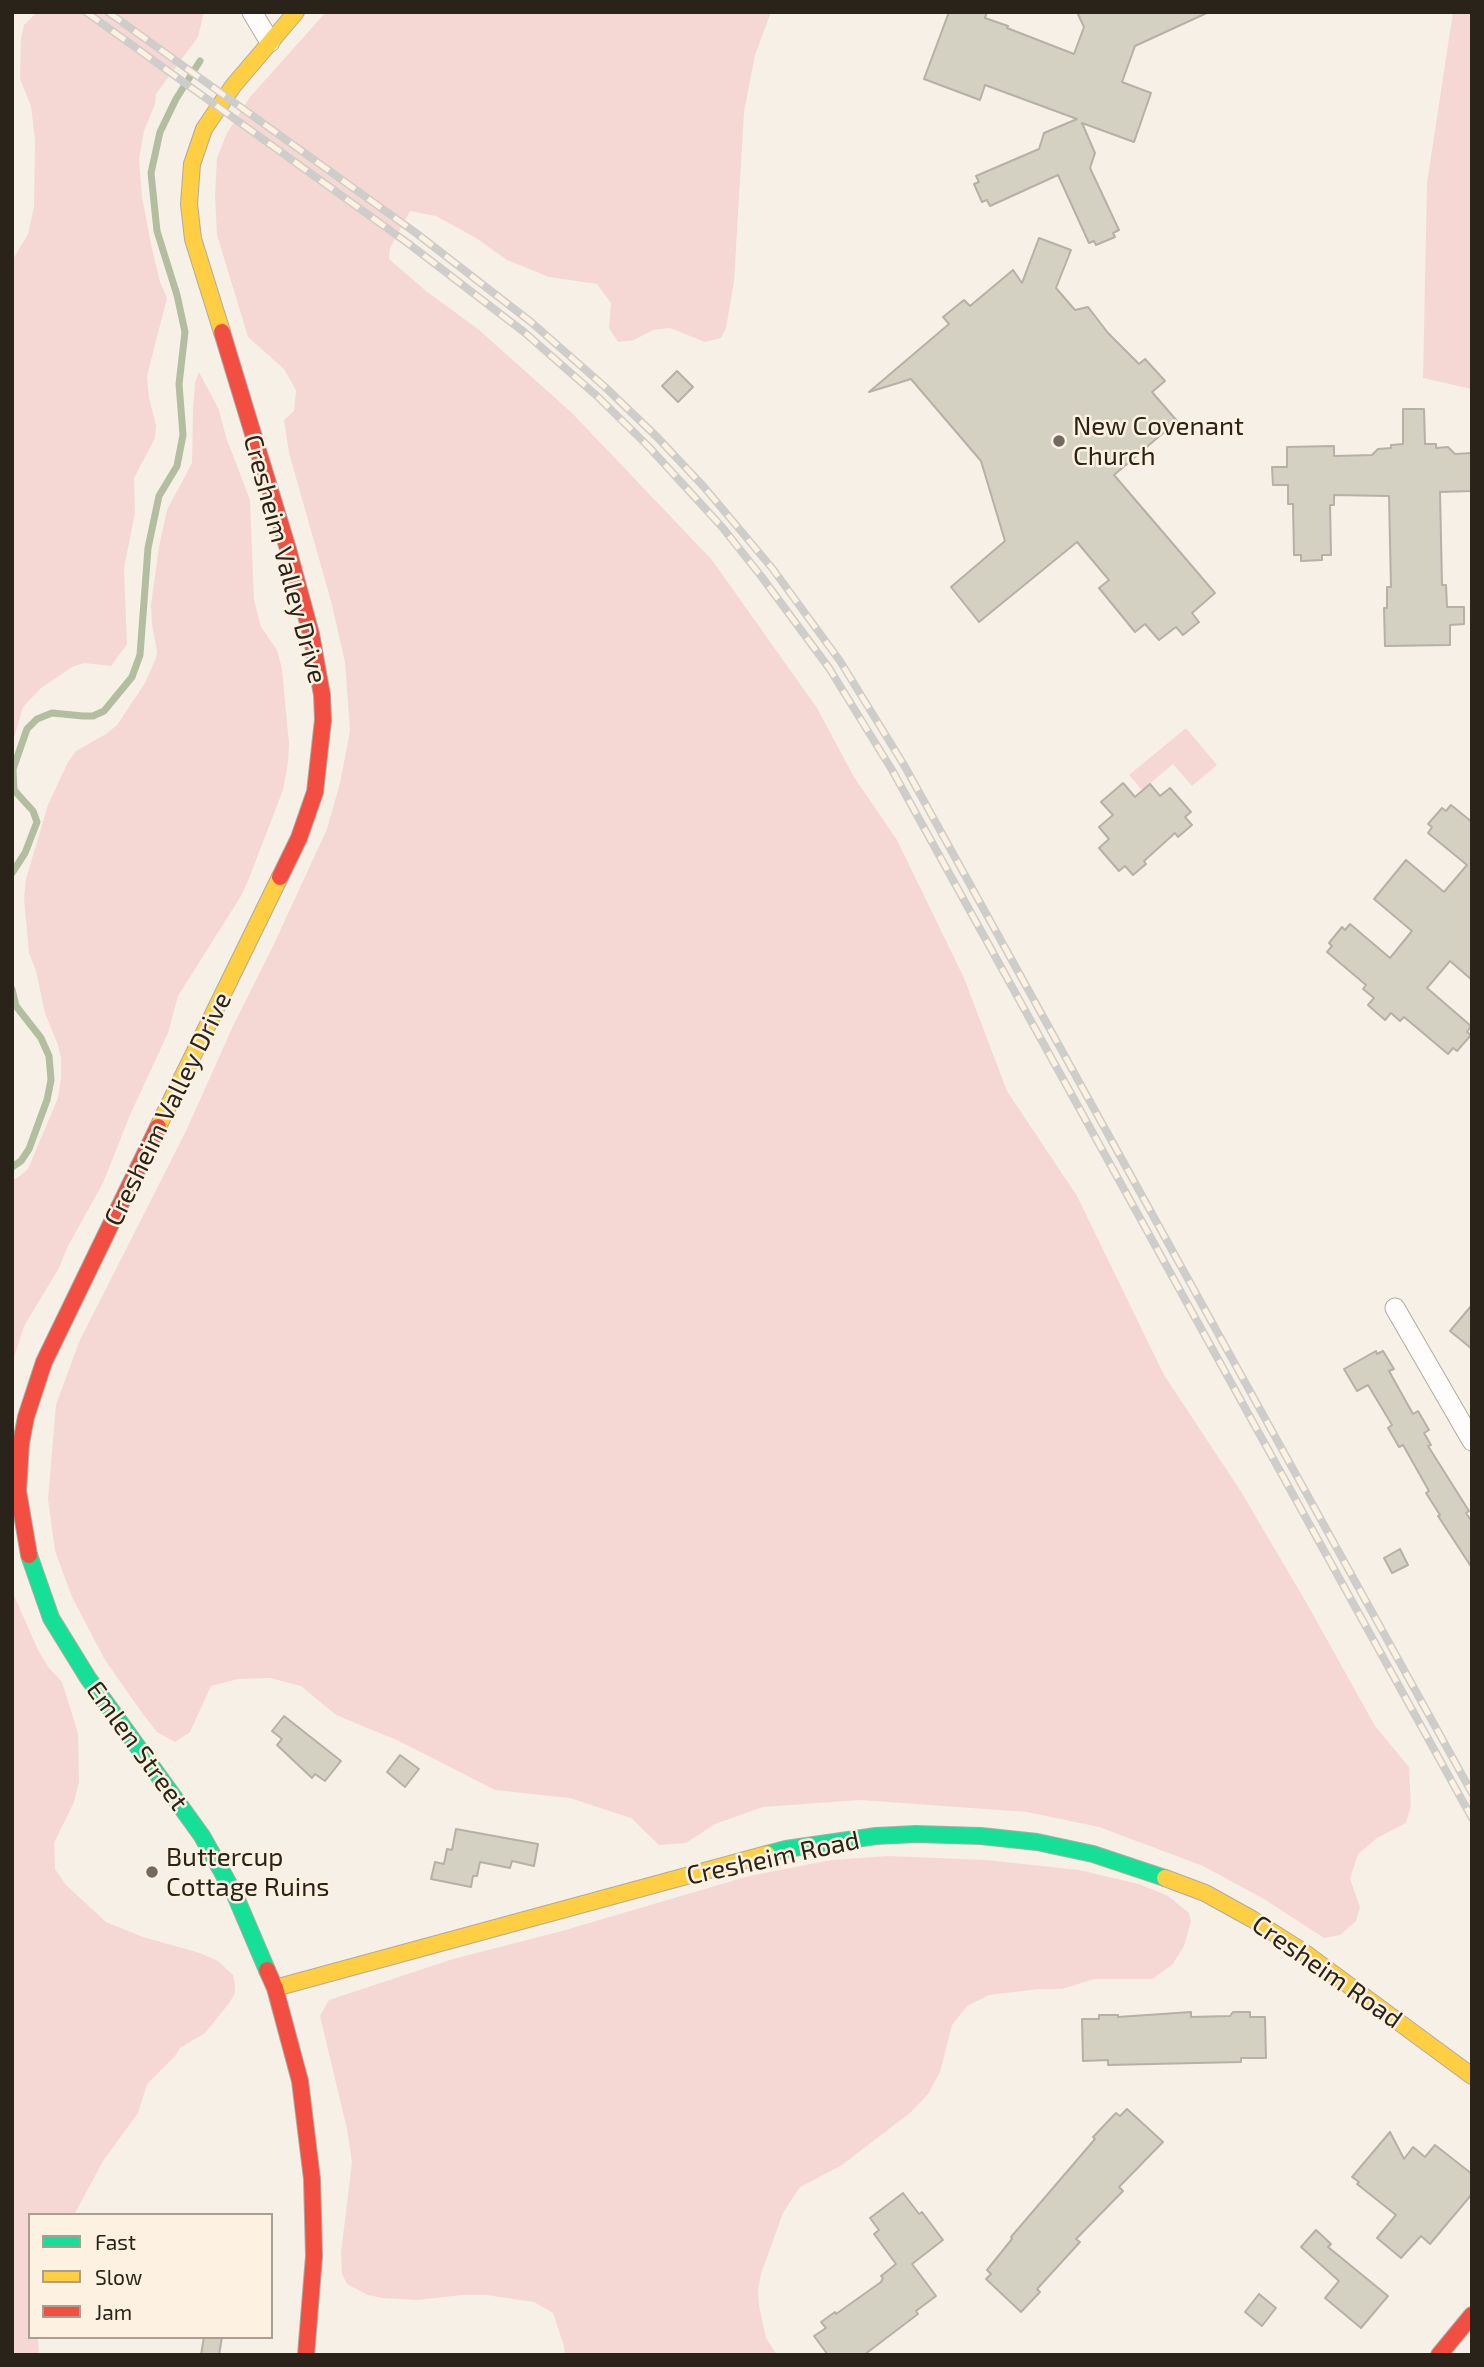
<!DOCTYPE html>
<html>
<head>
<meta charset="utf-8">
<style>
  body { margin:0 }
  #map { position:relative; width:1484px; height:2367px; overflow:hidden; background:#f7f0e7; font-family:"Exo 2",sans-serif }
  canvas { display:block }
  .frame { position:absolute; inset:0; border:14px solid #2a2319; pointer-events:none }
  .legend { position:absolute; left:28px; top:2213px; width:245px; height:126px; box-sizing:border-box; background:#fdf1e1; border:2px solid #a99f91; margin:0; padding:9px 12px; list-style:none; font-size:21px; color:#2a2319 }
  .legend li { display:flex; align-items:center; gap:14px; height:35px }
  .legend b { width:35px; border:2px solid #a99f91 }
</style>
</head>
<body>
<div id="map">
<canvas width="1484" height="2367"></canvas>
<div class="frame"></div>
<ul class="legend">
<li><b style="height:9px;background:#16e098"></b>Fast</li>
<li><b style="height:9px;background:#ffcf43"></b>Slow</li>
<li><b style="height:9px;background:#f24e42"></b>Jam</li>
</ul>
</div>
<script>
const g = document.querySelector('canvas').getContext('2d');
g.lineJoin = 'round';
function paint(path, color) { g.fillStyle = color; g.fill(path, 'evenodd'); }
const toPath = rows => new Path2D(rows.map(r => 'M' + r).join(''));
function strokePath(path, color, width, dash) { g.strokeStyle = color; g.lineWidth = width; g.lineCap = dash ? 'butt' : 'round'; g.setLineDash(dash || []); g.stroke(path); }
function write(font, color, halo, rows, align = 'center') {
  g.font = font + ' "Exo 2",sans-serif'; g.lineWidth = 5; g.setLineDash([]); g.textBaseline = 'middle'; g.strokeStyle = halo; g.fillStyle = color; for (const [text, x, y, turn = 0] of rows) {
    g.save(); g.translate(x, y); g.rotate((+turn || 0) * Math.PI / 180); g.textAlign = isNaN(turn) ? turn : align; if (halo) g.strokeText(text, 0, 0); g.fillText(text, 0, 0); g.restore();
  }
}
const green = toPath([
  [37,12,204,12,198,37,156,94,155,104,144,131,139,159,142,197,151,244,160,282,167,298,147,376,149,398,156,425,155,438,134,478,135,513,124,568,127,644,111,666,84,663,72,667,41,688,23,707,12,745,12,261,28,234,34,207,35,140,31,106,20,79,21,39,24,25],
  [326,12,771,12,755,55,744,112,734,282,726,328,721,338,705,342,670,328,653,330,634,340,618,342,609,328,611,303,597,284,549,277,507,260,476,238,436,216,410,211,390,248,389,259,426,291,478,329,572,413,712,560,817,708,854,777,897,840,964,978,1007,1091,1077,1196,1164,1375,1240,1490,1306,1602,1375,1726,1409,1767,1411,1805,1406,1823,1377,1838,1358,1854,1350,1879,1360,1907,1356,1921,1340,1935,1324,1938,1264,1899,1203,1866,1099,1827,1027,1812,860,1800,763,1807,715,1824,686,1843,659,1845,631,1818,570,1798,495,1790,399,1741,336,1715,301,1686,270,1678,238,1679,211,1686,190,1732,175,1742,157,1732,140,1710,105,1660,72,1597,55,1551,48,1499,56,1405,79,1342,186,1131,233,1026,273,946,327,829,340,783,350,731,345,662,331,601,289,453,284,420,294,411,296,390,284,369,248,337,217,235,215,196,217,158,227,133,250,97],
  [1453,12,1472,12,1472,389,1423,378,1427,183],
  [199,372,219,410,226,437,250,500,254,600,261,627,277,650,282,669,289,744,288,763,283,790,248,881,241,896,178,996,168,1033,130,1115,103,1183,67,1248,59,1268,24,1326,12,1364,12,1179,16,1179,28,1169,58,1098,61,1079,61,1058,58,1045,45,1013,36,971,29,953,24,899,26,879,48,805,68,762,76,751,106,734,117,725,145,683,156,658,157,651,152,624,151,605,159,547,167,510,192,463,193,411,195,383],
  [1186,728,1217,765,1192,786,1173,764,1142,790,1129,775],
  [12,1591,38,1650,49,1668,62,1682,78,1733,79,1782,74,1802,54,1843,55,1869,66,1885,106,1922,143,1937,200,1953,218,1961,233,1975,235,1984,235,1993,230,2002,205,2033,180,2048,175,2056,147,2084,138,2113,103,2161,74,2215,30,2215,30,2337,38,2337,39,2355,12,2355],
  [888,1856,986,1860,1079,1870,1139,1884,1168,1896,1189,1913,1191,1921,1184,1946,1172,1965,1152,1979,1094,1979,1062,1989,1039,1989,989,1995,967,2006,952,2025,940,2072,928,2094,911,2112,842,2165,800,2187,783,2213,761,2274,758,2290,759,2306,766,2338,777,2355,565,2355,564,2346,553,2313,534,2302,486,2295,462,2295,417,2300,382,2298,368,2295,347,2284,342,2274,341,2253,352,2162,347,2129,320,2016,329,2000,453,1959,562,1931,749,1876,831,1860]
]);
const stream = toPath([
  [12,873,25,853,37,822,33,811,14,790,13,769,27,729,37,719,52,713,83,716,93,716,104,711,132,677,140,655,148,548,159,496,177,466,183,435,179,384,185,332,177,295,157,231,151,173,160,132,176,99,200,61],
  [12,989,16,1006,41,1038,49,1056,51,1080,47,1100,29,1149,21,1161,12,1167]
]);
const building = toPath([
  [949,12,987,12,985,18,1008,26,1007,28,1074,54,1084,27,1077,12,1209,12,1135,46,1122,82,1151,93,1134,142,1082,123,1095,153,1090,168,1119,230,1113,233,1115,237,1096,245,1094,241,1089,243,1058,175,990,206,987,200,982,202,974,184,979,182,976,176,1039,149,1044,133,1077,119,985,85,980,100,924,79,949,12],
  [1039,238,1071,250,1056,288,1075,310,1088,307,1108,333,1139,364,1145,359,1165,381,1152,392,1177,421,1114,475,1215,593,1192,613,1199,622,1183,635,1176,627,1159,640,1145,624,1135,632,1099,588,1109,580,1077,542,979,622,951,587,1005,541,981,461,911,379,869,392,949,324,943,317,964,300,970,306,1013,270,1022,283,1039,238],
  [677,371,693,387,678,402,662,386,677,371],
  [1403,409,1424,409,1425,444,1436,444,1436,448,1448,447,1455,454,1472,453,1472,491,1440,492,1442,585,1446,585,1447,607,1464,607,1464,624,1450,625,1450,645,1385,646,1384,608,1387,608,1387,587,1391,587,1389,496,1334,495,1334,505,1330,505,1331,555,1322,555,1322,560,1301,561,1301,555,1294,555,1293,504,1288,504,1288,485,1273,485,1272,467,1287,467,1287,447,1334,446,1334,456,1372,455,1378,449,1391,448,1391,445,1403,444,1403,409],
  [1123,783,1135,797,1150,784,1160,796,1170,788,1191,812,1185,817,1192,825,1178,837,1175,833,1144,861,1146,864,1133,875,1125,866,1119,871,1099,848,1109,839,1099,827,1113,815,1101,802,1123,783],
  [1451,805,1472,822,1472,980,1450,961,1427,988,1471,1026,1467,1032,1471,1035,1457,1051,1453,1048,1448,1054,1404,1017,1400,1021,1391,1013,1385,1020,1377,1013,1368,1005,1374,998,1363,989,1366,985,1327,952,1332,946,1329,943,1342,927,1345,930,1350,924,1390,958,1412,931,1374,899,1384,887,1406,860,1444,892,1467,865,1428,833,1432,827,1428,824,1442,808,1446,811,1451,805],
  [1472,1305,1472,1349,1450,1331,1472,1305],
  [1376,1351,1377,1354,1383,1351,1394,1369,1389,1371,1413,1414,1418,1411,1429,1430,1424,1433,1431,1445,1428,1446,1469,1511,1466,1513,1472,1522,1472,1568,1438,1516,1440,1515,1426,1493,1429,1491,1403,1445,1399,1447,1388,1428,1392,1425,1368,1385,1357,1391,1344,1369,1376,1351],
  [1400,1549,1408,1565,1392,1573,1384,1558,1400,1549],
  [284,1716,341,1761,325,1781,315,1774,312,1778,277,1745,282,1739,272,1731,284,1716],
  [400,1755,419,1769,405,1787,387,1772,400,1755],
  [456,1829,538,1844,534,1866,512,1861,510,1868,480,1862,477,1876,473,1876,471,1887,431,1879,435,1862,444,1864,447,1849,452,1850,456,1829],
  [1191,2012,1191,2017,1230,2016,1233,2012,1250,2012,1250,2017,1265,2017,1266,2058,1241,2058,1241,2062,1108,2065,1108,2060,1083,2061,1082,2019,1099,2019,1099,2015,1118,2015,1118,2017,1191,2012],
  [1127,2109,1163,2142,1119,2187,1123,2191,1076,2239,1080,2242,1037,2289,1040,2292,1021,2312,986,2279,991,2274,987,2270,1012,2239,1011,2237,1095,2139,1093,2137,1116,2113,1120,2116,1127,2109],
  [1390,2132,1404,2159,1413,2147,1425,2157,1435,2145,1472,2174,1472,2194,1430,2244,1421,2236,1401,2258,1377,2238,1396,2215,1357,2184,1359,2182,1352,2177,1390,2132],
  [903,2193,919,2214,922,2212,943,2240,912,2264,936,2296,916,2311,918,2314,864,2355,828,2355,814,2336,826,2328,821,2322,835,2312,836,2314,881,2282,883,2278,881,2276,896,2264,874,2234,879,2230,870,2218,903,2193],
  [1316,2230,1331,2244,1328,2247,1388,2296,1361,2328,1325,2298,1339,2281,1301,2247,1316,2230],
  [1259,2294,1276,2308,1262,2326,1245,2312,1259,2294],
  [204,2337,222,2337,219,2355,201,2355,204,2337]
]);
const street = toPath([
  [252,12,270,42],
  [1395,1308,1472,1441]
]);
const fast = toPath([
  [29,1555,51,1618,88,1678,202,1836,235,1895,267,1970],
  [767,1854,786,1849,876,1836,916,1834,981,1836,1037,1842,1093,1854,1165,1878]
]);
const slow = toPath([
  [222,332,193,239,189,204,192,164,204,129,233,86,296,12],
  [158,1127,280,877],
  [1165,1878,1205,1893,1252,1919,1305,1953,1472,2076],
  [275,1988,767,1854]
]);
const jam = toPath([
  [222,332,288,549,311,634,322,695,323,720,315,792,299,838,280,877],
  [29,1555,18,1491,21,1443,26,1417,44,1362,158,1127],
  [267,1970,275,1988,300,2081,312,2179,314,2256,306,2355],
  [1439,2355,1472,2315]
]);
const rail = toPath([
  [86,12,409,244,524,332,597,396,648,446,722,527,761,576,829,668,892,770,1472,1818],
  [108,12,416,233,531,322,605,387,658,438,704,487,772,568,840,661,904,765,1472,1793]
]);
const markers = [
  [1059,441,7,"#726b61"],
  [152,1872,7,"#726b61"]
];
const poiNames = [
  ["New Covenant",1073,426],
  ["Church",1073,456],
  ["Buttercup",166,1857],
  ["Cottage Ruins",166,1887]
];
const streetNames = [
  ["Cresheim Valley Drive",285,559,75],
  ["Cresheim Valley Drive",168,1109,-64],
  ["Emlen Street",137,1746,54],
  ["Cresheim Road",773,1858,-12],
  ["Cresheim Road",1327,1972,35]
];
paint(green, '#f5d8d3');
strokePath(stream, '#b2be9f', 7);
paint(building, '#d4d0c2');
strokePath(building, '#b5b1a7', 2);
strokePath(street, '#b0aaa1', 21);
strokePath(fast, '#b0aaa1', 18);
strokePath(slow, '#b0aaa1', 18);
strokePath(jam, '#b0aaa1', 18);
strokePath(street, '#fefdfb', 19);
strokePath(fast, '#16e098', 16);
strokePath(slow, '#ffcf43', 16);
strokePath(jam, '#f24e42', 16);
strokePath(rail, '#cfcdca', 8);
strokePath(rail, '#fdf1e1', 5, [16]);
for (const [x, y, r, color] of markers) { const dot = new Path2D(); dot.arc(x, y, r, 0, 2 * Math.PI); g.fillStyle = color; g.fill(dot); strokePath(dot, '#fdf1e1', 2.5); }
write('26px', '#2a2319', '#fdf1e1', poiNames, 'left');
write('26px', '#2a2319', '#fdf1e1', streetNames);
</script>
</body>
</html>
